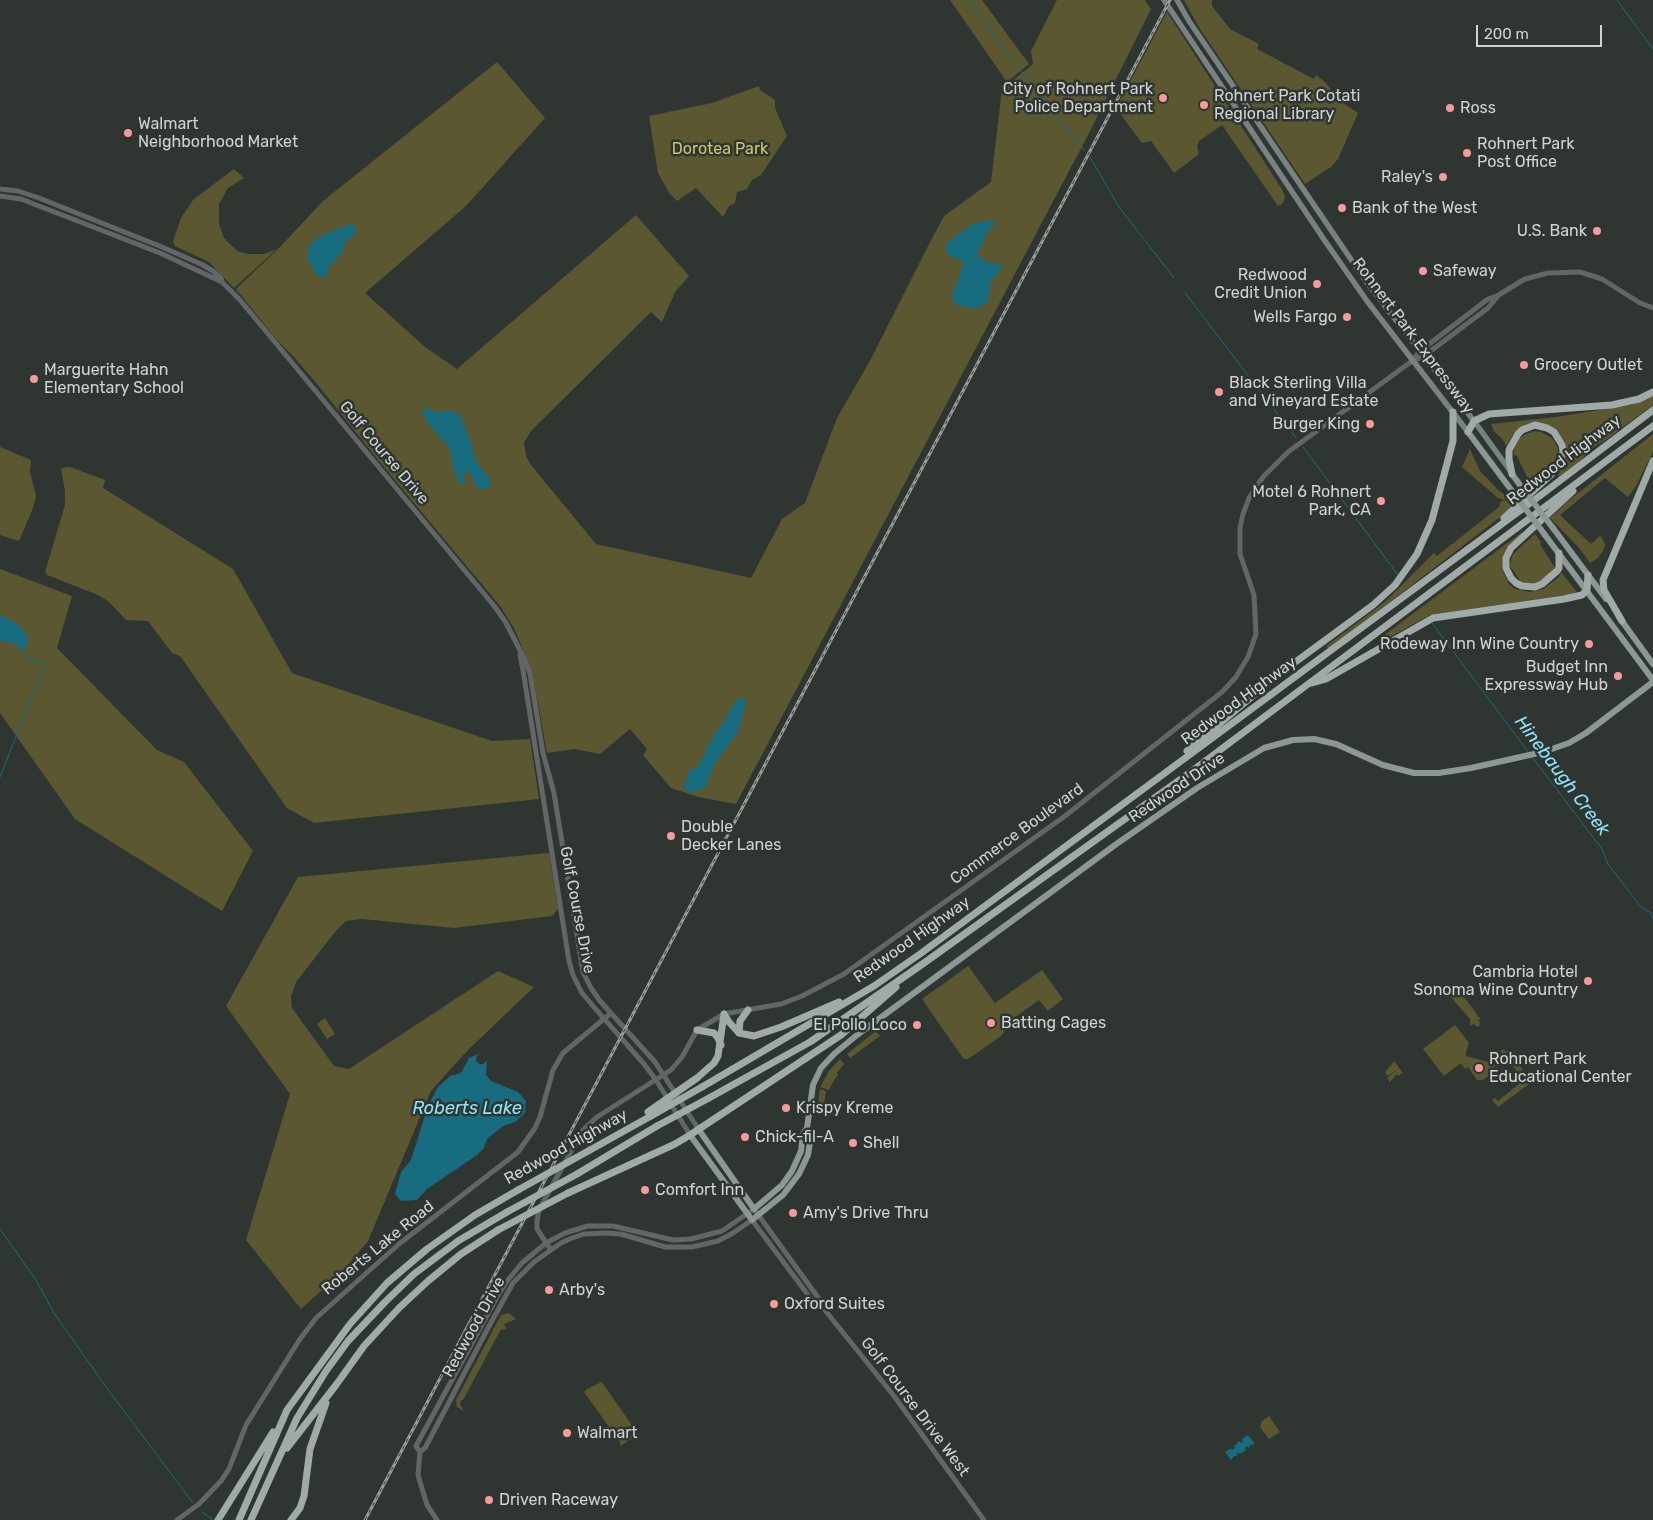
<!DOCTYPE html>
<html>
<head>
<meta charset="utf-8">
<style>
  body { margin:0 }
  #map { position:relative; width:1653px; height:1520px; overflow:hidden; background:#2f3632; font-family:Rubik,sans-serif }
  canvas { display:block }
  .scale { position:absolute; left:1476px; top:25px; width:126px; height:22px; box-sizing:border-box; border:2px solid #cfd3d1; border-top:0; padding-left:6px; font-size:15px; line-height:18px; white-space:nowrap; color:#cfd3d1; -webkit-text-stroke:4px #2f3632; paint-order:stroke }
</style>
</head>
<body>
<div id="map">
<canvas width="1653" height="1520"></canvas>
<div class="scale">200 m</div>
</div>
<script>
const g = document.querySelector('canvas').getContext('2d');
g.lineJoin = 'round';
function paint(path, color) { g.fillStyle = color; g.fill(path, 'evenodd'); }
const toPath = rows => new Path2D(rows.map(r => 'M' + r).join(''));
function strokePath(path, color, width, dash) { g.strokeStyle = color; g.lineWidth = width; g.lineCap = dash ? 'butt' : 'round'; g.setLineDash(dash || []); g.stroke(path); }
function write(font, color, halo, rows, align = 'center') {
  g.font = font + ' Rubik,sans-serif'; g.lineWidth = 5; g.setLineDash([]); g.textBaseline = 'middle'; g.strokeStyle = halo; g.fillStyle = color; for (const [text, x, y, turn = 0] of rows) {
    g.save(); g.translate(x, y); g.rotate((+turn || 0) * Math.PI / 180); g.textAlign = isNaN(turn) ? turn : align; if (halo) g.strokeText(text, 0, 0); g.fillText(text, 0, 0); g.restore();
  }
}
const green = toPath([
  [950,0,982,0,1029,64,1007,82],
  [1057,0,1145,0,1151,9,1088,135,736,804,698,797,671,788,643,755,647,749,630,729,600,754,575,749,547,753,532,671,514,628,500,606,379,461,317,384,295,358,276,339,236,289,279,248,323,201,497,62,545,118,466,206,365,293,425,347,457,369,636,215,689,276,675,292,662,322,651,312,532,430,524,442,526,456,531,465,596,544,751,578,782,519,805,503,837,418,871,359,929,244,944,216,991,182,1002,89,1033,64,1031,51],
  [1184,0,1212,0,1212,6,1230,29,1259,44,1257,49,1314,79,1316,75,1325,82,1340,101,1358,113,1338,159,1331,167,1305,184,1198,26],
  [1167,12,1282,189,1285,197,1283,203,1278,206,1222,125,1199,141,1197,147,1199,154,1174,173,1151,141,1142,143,1116,108],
  [759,86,760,90,775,100,775,108,787,136,761,175,752,180,747,189,737,192,735,203,729,206,723,217,696,188,677,201,669,193,658,173,649,116,712,103],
  [234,169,244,178,228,188,219,204,219,224,224,238,237,251,247,254,264,254,277,249,234,288,209,262,175,246,173,241,181,218,193,200],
  [1653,396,1653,405,1610,437,1591,449,1580,461,1559,477,1558,475,1565,463,1566,449,1549,427,1520,429,1514,433,1506,447,1504,441,1494,431,1491,424,1556,417,1630,405],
  [1535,431,1541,432,1552,438,1558,448,1558,459,1556,465,1530,489,1526,485,1527,477,1517,456,1513,454,1515,447,1520,438,1526,434],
  [1653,434,1653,452,1636,486,1628,497,1605,478,1560,515,1591,544,1600,536,1602,538,1605,544,1604,549,1598,558,1590,563,1580,549,1550,518,1567,502],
  [0,447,31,460,30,472,36,496,33,508,19,541,0,535],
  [1470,449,1480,471,1497,489,1509,498,1504,500,1498,498,1462,467],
  [70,467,105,480,103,488,233,569,292,673,492,741,530,739,539,799,314,823,287,808,180,656,172,653,148,621,126,620,108,601,98,595,47,575,45,572,65,505,65,491,61,468],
  [1510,500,1514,505,1499,518,1329,649,1326,646,1386,601,1434,553,1437,556,1499,507,1501,501],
  [1522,532,1523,534,1504,555,1502,569,1509,584,1515,589,1530,592,1543,589,1559,577,1561,572,1577,592,1572,594,1430,615,1385,640,1383,636],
  [1535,534,1541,542,1540,544,1555,568,1541,581,1534,585,1521,582,1510,566,1512,556,1515,552],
  [0,569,72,596,57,648,157,750,184,762,253,851,222,911,75,819,0,713],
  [549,853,558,909,552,916,454,928,362,919,346,921,335,932,296,982,291,997,292,1008,334,1066,349,1069,498,971,534,987,467,1051,431,1091,368,1241,341,1273,301,1309,246,1240,290,1094,226,1006,298,877],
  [968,966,995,1003,1042,970,1063,999,1048,1011,1039,1000,1006,1024,1005,1031,1001,1036,968,1059,965,1059,963,1058,922,999],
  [1458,989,1477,1014,1478,1017,1480,1017,1480,1019,1478,1020,1480,1023,1479,1027,1473,1024,1472,1026,1470,1024,1470,1019,1449,995],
  [325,1018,335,1034,327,1039,317,1024],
  [1455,1025,1469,1043,1466,1052,1466,1056,1495,1064,1493,1073,1483,1080,1477,1080,1468,1067,1465,1069,1461,1063,1444,1076,1423,1049],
  [876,1031,880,1036,850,1058,847,1054],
  [1502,1049,1511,1054,1529,1078,1528,1085,1498,1107,1492,1100,1495,1098,1498,1101,1519,1084,1514,1078,1519,1074,1510,1062,1505,1066,1498,1062],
  [840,1059,844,1064,837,1073,838,1075,834,1080,829,1090,820,1087,829,1071],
  [1394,1061,1403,1073,1398,1076,1397,1074,1390,1082,1387,1078,1397,1070,1387,1076,1385,1072],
  [820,1089,826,1091,823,1109,834,1112,835,1115,822,1115,817,1112],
  [509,1313,516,1319,504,1324,506,1328,504,1330,501,1329,463,1400,461,1400,460,1404,464,1411,457,1407,456,1400,501,1315],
  [602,1382,638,1434,637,1439,633,1438,620,1446,620,1442,584,1392,587,1389],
  [1269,1416,1280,1432,1269,1439,1260,1427,1262,1421]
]);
const water = toPath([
  [991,220,995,223,989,229,977,254,986,262,1000,264,1002,268,991,281,988,301,984,304,976,308,967,308,954,303,952,299,953,290,958,281,963,261,948,255,946,252,947,243,972,224],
  [351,224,355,225,356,230,355,234,345,242,342,252,328,268,326,277,323,278,316,274,307,258,309,247,314,240,327,233],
  [424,408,428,408,436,412,450,411,456,412,461,417,470,440,476,461,490,479,490,486,486,489,479,489,474,483,470,471,467,471,464,475,465,481,463,484,459,484,452,463,451,453,448,446,428,424,422,411],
  [0,615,16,623,27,635,27,644,23,651,14,643,0,641],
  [739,698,745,699,746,701,738,732,717,760,705,787,700,790,689,792,686,791,683,784,688,779,688,771,697,767,701,761,710,742,720,726,724,722,736,699],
  [480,1053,476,1057,476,1061,480,1064,483,1064,487,1061,486,1075,491,1081,518,1092,526,1101,525,1113,515,1122,503,1126,487,1139,484,1148,477,1155,427,1189,417,1200,401,1201,395,1194,401,1172,411,1160,428,1106,438,1087,450,1076,461,1073,469,1058],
  [1248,1435,1255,1444,1250,1445,1249,1448,1247,1446,1245,1448,1246,1450,1240,1454,1238,1453,1236,1455,1237,1456,1234,1456,1231,1460,1225,1452,1231,1448,1232,1450,1235,1448,1234,1445,1236,1445,1239,1441,1241,1443,1243,1441,1242,1439]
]);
const stream = toPath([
  [969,0,1013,61,1084,150],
  [1617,0,1653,49],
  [1090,157,1119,207,1174,278],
  [1185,293,1296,438],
  [1303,447,1398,575],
  [1432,623,1529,753],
  [1533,758,1602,849,1608,864,1641,907,1651,913,1653,919],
  [0,777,44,665,43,660,34,661,25,657,23,650],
  [0,1229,36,1280,54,1313,109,1391,193,1503],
  [202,1512,213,1520]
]);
const tertiary = toPath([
  [0,189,18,191,39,198,162,247,203,265,213,271,221,278,222,282,240,300,495,607,505,621,525,660,530,673,543,753,554,793,583,972,591,988,600,1001,655,1062,699,1130],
  [0,196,21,199,160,253,222,282],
  [1413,361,1424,356,1488,308,1497,297],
  [520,655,523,670,569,961,573,975,582,993,593,1006,644,1064,656,1080,690,1135],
  [551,1250,537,1229,537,1221,539,1210,582,1131,597,1117,671,1070,682,1057,697,1030,724,1014,781,1004,802,996,844,974,1065,816,1222,692,1236,677,1248,657,1256,634,1254,595,1240,554,1240,528,1243,514,1249,498,1263,477,1288,452,1412,361,1420,351,1488,299,1497,296,1525,279,1548,273,1580,272,1602,279,1640,303,1653,308],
  [420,1452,425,1448,488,1328,513,1283,534,1262,561,1243,572,1238,584,1234,605,1233,621,1234,665,1247,692,1247,718,1241,733,1233,752,1220,817,1307,824,1309],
  [177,1520,199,1504,221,1481,229,1469,246,1425,300,1339,316,1318,399,1244,518,1152,535,1128,540,1117,553,1070,563,1053,611,1013],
  [437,1520,427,1505,418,1475,420,1452,416,1446,496,1299,507,1281,522,1263,546,1243,565,1233,588,1226,613,1226,673,1240,691,1239,722,1231,754,1209,822,1303,824,1309,894,1396,984,1520]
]);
const secondary = toPath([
  [1164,0,1325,241,1367,301,1468,432],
  [1177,0,1189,21,1365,280,1474,421,1511,472]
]);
const primary = toPath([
  [1468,432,1512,491],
  [1512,474,1520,485],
  [1553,528,1606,599],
  [1545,535,1653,680],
  [1619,617,1653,664],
  [699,1130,754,1209,782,1185,792,1171,801,1151,803,1134,807,1128,813,1085,821,1068,834,1054,857,1035,1115,845,1197,788,1264,748,1293,740,1314,739,1336,744,1383,765,1414,773,1439,773,1471,768,1543,752,1569,743,1586,733,1653,682],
  [690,1135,752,1220,783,1195,799,1174,808,1155,811,1136,807,1128]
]);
const motorway = toPath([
  [1468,432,1474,421,1489,414,1612,405,1639,399,1653,392],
  [1504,518,1556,470,1560,464,1563,451,1562,445,1554,432,1547,428,1535,425,1522,430,1518,434,1509,450,1509,459,1512,474],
  [1559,553,1559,568,1557,571,1542,584,1535,587,1522,586,1516,583,1511,578,1506,568,1506,558,1511,548,1573,491],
  [1622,621,1604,590,1603,580,1653,461],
  [1312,683,1326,679,1433,618,1564,599,1582,595,1587,590,1588,575],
  [1187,751,1275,677,1373,605,1395,585,1417,554,1432,520,1453,441,1453,412],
  [724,1014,729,1022,739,1033,754,1036,781,1027,839,1002],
  [697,1030,714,1033,718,1038,721,1045],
  [739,1033,740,1021,748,1010],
  [697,1078,714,1063,718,1056,724,1014],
  [702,1087,874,986,920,954,1533,501,1653,410],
  [709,1098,810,1042,924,963,1192,771,1653,426],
  [590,1150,651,1116],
  [577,1174,657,1126],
  [568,1193,675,1144,690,1135,841,1035,896,987],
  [287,1448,336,1385,364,1346,399,1308,428,1281,461,1254,498,1230],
  [218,1520,273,1432],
  [239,1520,287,1410,350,1324,387,1283,427,1249,475,1215,518,1190],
  [251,1520,297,1418,326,1371,348,1341,385,1302,414,1274,458,1241,507,1212],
  [291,1520,300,1508,304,1496,310,1449,326,1403]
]);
const rail = toPath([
  [365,1520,1170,0]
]);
const primaryBridge = toPath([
  [1520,485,1553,528],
  [1512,491,1545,535]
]);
const motorwayBridge = toPath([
  [648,1112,697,1078],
  [651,1116,702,1087],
  [657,1126,709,1098],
  [518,1190,590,1150],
  [507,1212,577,1174],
  [498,1230,568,1193]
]);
const markers = [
  [1163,98,5,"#f59b9c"],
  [1204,105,5,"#f59b9c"],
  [1450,108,5,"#f59b9c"],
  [128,133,5,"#f59b9c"],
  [1467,153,5,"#f59b9c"],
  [1443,177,5,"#f59b9c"],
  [1342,208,5,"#f59b9c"],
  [1597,231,5,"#f59b9c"],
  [1423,271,5,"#f59b9c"],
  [1317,284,5,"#f59b9c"],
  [1347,317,5,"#f59b9c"],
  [1524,365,5,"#f59b9c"],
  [34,379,5,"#f59b9c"],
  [1219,392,5,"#f59b9c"],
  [1370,424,5,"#f59b9c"],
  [1381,501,5,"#f59b9c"],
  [1589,644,5,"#f59b9c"],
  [1618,676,5,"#f59b9c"],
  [671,836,5,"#f59b9c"],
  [1588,981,5,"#f59b9c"],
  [991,1023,5,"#f59b9c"],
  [917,1025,5,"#f59b9c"],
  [1479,1068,5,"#f59b9c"],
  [786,1108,5,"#f59b9c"],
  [745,1137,5,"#f59b9c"],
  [853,1143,5,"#f59b9c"],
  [645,1190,5,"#f59b9c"],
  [793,1213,5,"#f59b9c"],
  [549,1290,5,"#f59b9c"],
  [774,1304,5,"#f59b9c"],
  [567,1433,5,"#f59b9c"],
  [489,1500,5,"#f59b9c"]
];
const poiNames = [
  ["City of Rohnert Park",1153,89,"right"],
  ["Police Department",1153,107,"right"],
  ["Rohnert Park Cotati",1214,96],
  ["Regional Library",1214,114],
  ["Ross",1460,108],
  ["Walmart",138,124],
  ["Neighborhood Market",138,142],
  ["Rohnert Park",1477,144],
  ["Post Office",1477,162],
  ["Raley's",1433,177,"right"],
  ["Bank of the West",1352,208],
  ["U.S. Bank",1587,231,"right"],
  ["Safeway",1433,271],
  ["Redwood",1307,275,"right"],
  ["Credit Union",1307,293,"right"],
  ["Wells Fargo",1337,317,"right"],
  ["Grocery Outlet",1534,365],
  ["Marguerite Hahn",44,370],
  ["Elementary School",44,388],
  ["Black Sterling Villa",1229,383],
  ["and Vineyard Estate",1229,401],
  ["Burger King",1360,424,"right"],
  ["Motel 6 Rohnert",1371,492,"right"],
  ["Park, CA",1371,510,"right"],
  ["Rodeway Inn Wine Country",1579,644,"right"],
  ["Budget Inn",1608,667,"right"],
  ["Expressway Hub",1608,685,"right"],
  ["Double",681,827],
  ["Decker Lanes",681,845],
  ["Cambria Hotel",1578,972,"right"],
  ["Sonoma Wine Country",1578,990,"right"],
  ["Batting Cages",1001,1023],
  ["El Pollo Loco",907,1025,"right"],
  ["Rohnert Park",1489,1059],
  ["Educational Center",1489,1077],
  ["Krispy Kreme",796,1108],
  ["Chick-fil-A",755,1137],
  ["Shell",863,1143],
  ["Comfort Inn",655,1190],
  ["Amy's Drive Thru",803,1213],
  ["Arby's",559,1290],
  ["Oxford Suites",784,1304],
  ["Walmart",577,1433],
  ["Driven Raceway",499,1500]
];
const parkNames = [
  ["Dorotea Park",720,149]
];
const streetNames = [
  ["Rohnert Park Expressway",1413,336,53],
  ["Golf Course Drive",384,453,50],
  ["Redwood Highway",1564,460,-37],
  ["Redwood Highway",1239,701,-36],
  ["Redwood Drive",1177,788,-34],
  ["Commerce Boulevard",1017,834,-36],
  ["Golf Course Drive",577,910,79],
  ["Redwood Highway",912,940,-35],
  ["Redwood Highway",566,1147,-29],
  ["Roberts Lake Road",378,1248,-39],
  ["Redwood Drive",474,1327,-61],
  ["Golf Course Drive West",915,1407,53]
];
const waterNames = [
  ["Hinebaugh Creek",1562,776,53],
  ["Roberts Lake",467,1109]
];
paint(green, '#5a5731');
paint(water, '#186c80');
strokePath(stream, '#186c80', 1);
strokePath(tertiary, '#626666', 5);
strokePath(secondary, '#7a8281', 5.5);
strokePath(primary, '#8d9796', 6);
strokePath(motorway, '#9faaa9', 7);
strokePath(rail, '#9a9f9c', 3);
strokePath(rail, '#2f3632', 1, [4]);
strokePath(primaryBridge, '#8d9796', 6);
strokePath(motorwayBridge, '#9faaa9', 7);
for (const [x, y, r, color] of markers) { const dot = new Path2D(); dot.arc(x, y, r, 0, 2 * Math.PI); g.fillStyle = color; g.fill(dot); strokePath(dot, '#2f3632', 2); }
write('16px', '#cfd3d1', '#2f3632', poiNames, 'left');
write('16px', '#cdc66d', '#2f3632', parkNames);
write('16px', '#cfd3d1', '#2f3632', streetNames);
write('italic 18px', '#8ee3fc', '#2f3632', waterNames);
</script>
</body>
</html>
